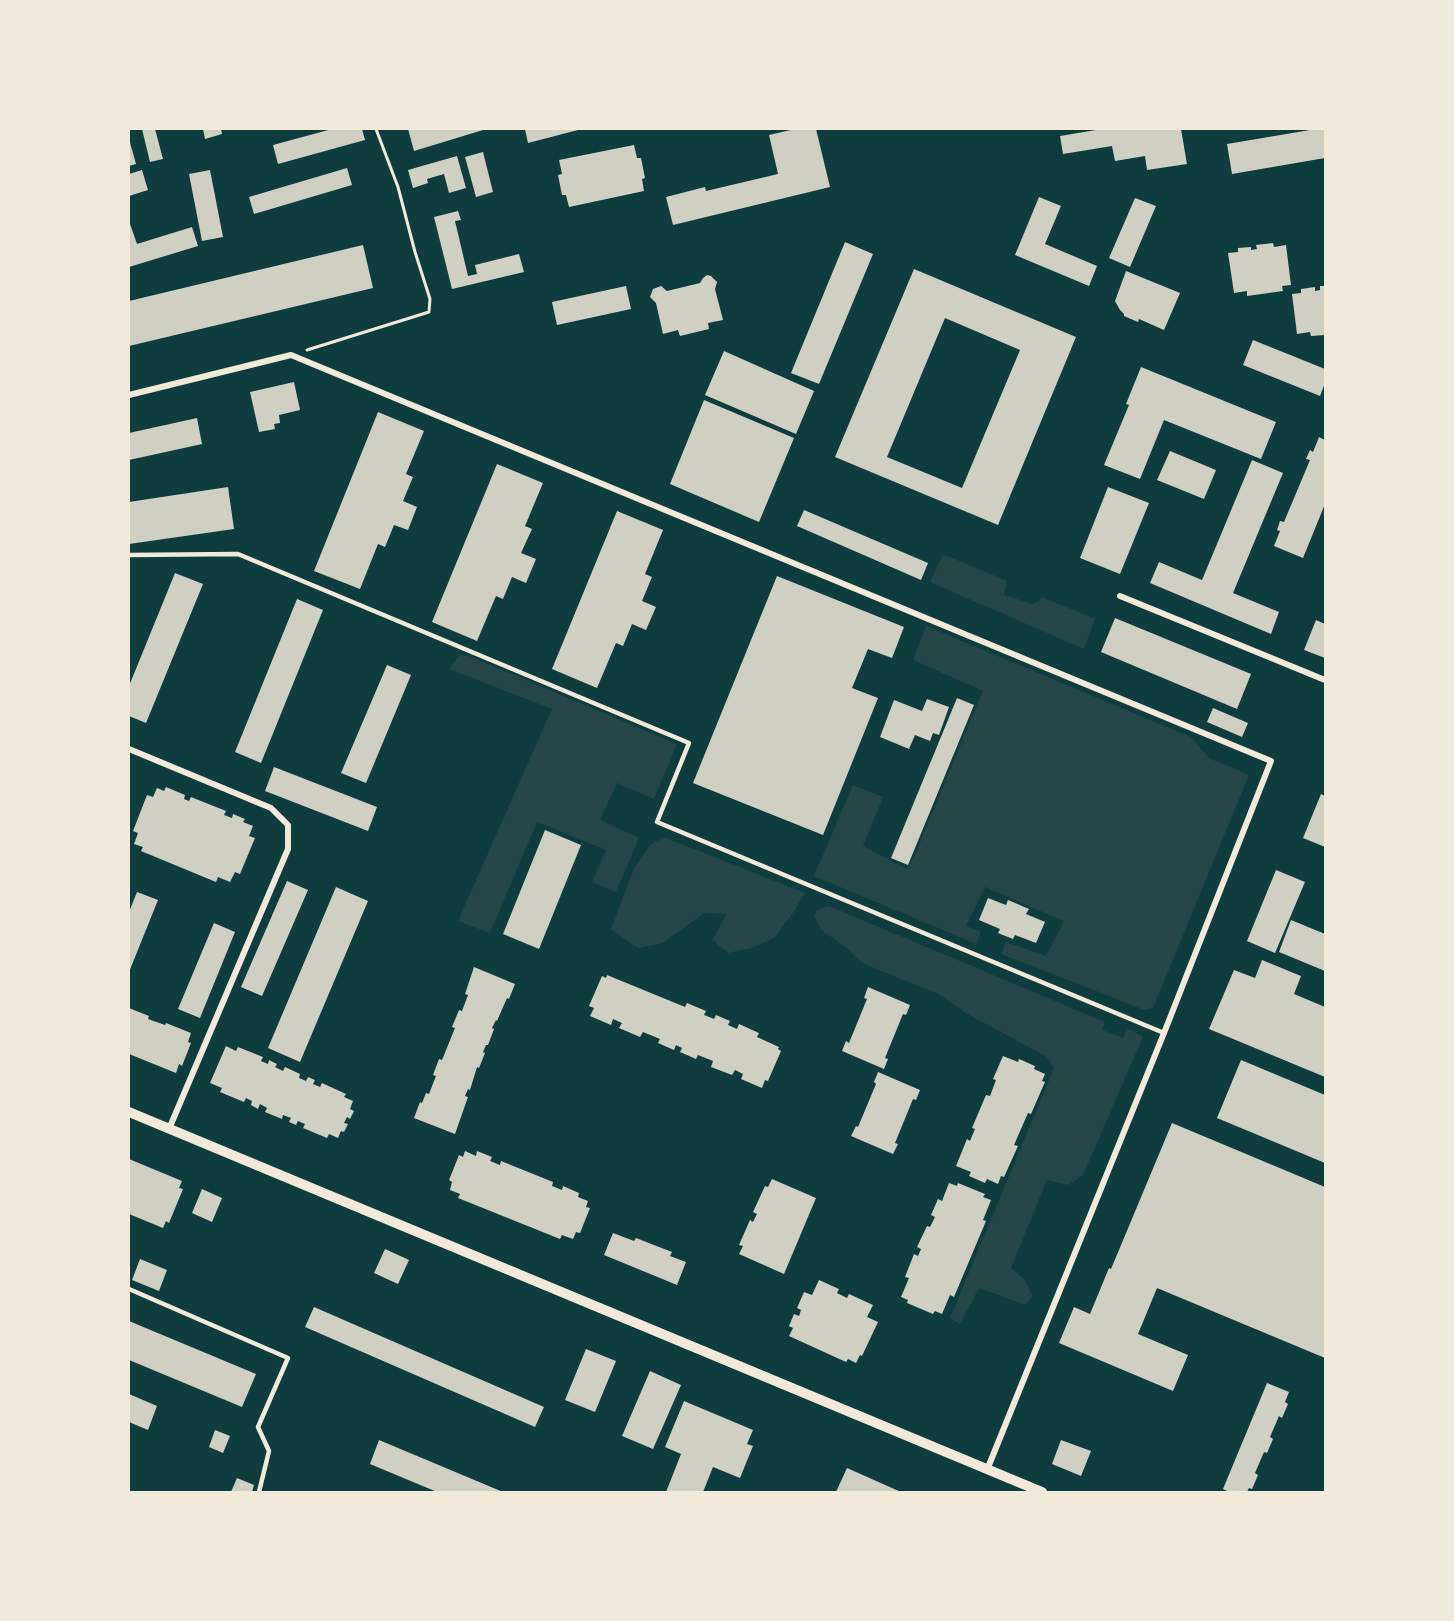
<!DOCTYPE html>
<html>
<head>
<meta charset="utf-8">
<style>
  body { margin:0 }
  #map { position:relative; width:1454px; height:1621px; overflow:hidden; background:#0f3d3e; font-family:Arial,sans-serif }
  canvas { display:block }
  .frame { position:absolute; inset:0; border:130px solid #f1e9da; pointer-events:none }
</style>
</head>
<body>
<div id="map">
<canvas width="1454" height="1621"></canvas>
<div class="frame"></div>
</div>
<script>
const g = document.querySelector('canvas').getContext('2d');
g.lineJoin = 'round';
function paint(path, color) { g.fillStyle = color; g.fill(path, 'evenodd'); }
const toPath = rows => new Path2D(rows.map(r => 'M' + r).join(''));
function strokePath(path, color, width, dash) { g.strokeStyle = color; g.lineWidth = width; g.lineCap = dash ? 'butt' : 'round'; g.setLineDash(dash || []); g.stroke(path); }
const green = toPath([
  [945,555,1007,581,1004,595,1032,604,1039,601,1042,597,1095,619,1084,649,930,582,942,556],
  [926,626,1191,737,1209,758,1249,775,1153,1008,1145,1010,1001,954,1006,942,1046,956,1064,921,985,887,966,926,981,932,976,944,814,876,853,785,883,797,863,846,907,869,914,857,983,691,913,660],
  [460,655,469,656,677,744,654,799,617,783,600,820,639,838,616,892,592,882,606,850,537,822,490,933,458,921,552,709,449,669],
  [664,837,805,893,793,913,774,938,751,948,728,953,712,940,727,914,704,913,663,943,638,948,611,929,634,868,650,845],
  [829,906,1105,1022,1102,1030,1123,1038,1127,1028,1143,1037,1083,1175,1068,1185,1047,1180,1011,1268,1024,1279,1033,1297,1025,1305,979,1288,960,1324,950,1318,1054,1068,1047,1057,966,1013,938,994,862,963,847,948,821,930,814,916,817,910]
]);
const building = toPath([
  [142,129,155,129,163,159,150,162],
  [203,129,221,129,222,134,205,139],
  [332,129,362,129,365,140,278,164,273,145],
  [408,129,483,129,483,130,414,151],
  [525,129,578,129,578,130,528,143],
  [795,129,816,129,830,187,673,225,666,197,705,187,706,191,778,174,769,135],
  [1102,129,1181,129,1187,164,1147,170,1145,156,1115,161,1112,146,1063,154,1060,136],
  [1316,129,1325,129,1325,158,1232,174,1227,144],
  [129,139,136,164,129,166],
  [634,145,637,158,641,158,645,178,642,179,644,191,569,207,566,195,562,195,558,175,562,174,559,160],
  [483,152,493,192,476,197,465,157],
  [457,156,466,188,449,193,444,174,427,179,428,183,413,188,408,170],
  [347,168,352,185,254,214,249,197],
  [142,170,148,190,129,196,129,174],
  [210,170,223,237,202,241,189,174],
  [1039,197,1061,206,1045,244,1097,266,1089,286,1015,255],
  [1135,198,1156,206,1130,267,1109,258],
  [458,211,461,220,455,221,468,276,477,274,475,265,519,254,524,272,452,289,434,217],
  [129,221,137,244,192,227,198,246,129,267],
  [845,242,873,254,819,384,791,373],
  [1273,243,1274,247,1286,245,1291,285,1282,286,1283,291,1247,296,1247,291,1234,293,1228,253,1238,252,1238,248,1251,247,1251,250,1257,249,1256,245],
  [363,245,373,288,129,346,129,301],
  [914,269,1076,337,998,525,835,457],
  [945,318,1020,350,962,488,887,457],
  [1126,271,1180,293,1164,330,1139,319,1138,322,1124,316,1124,314,1120,310,1115,301],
  [707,275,711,276,717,282,715,289,723,320,708,323,709,329,680,336,678,330,663,334,656,303,650,297,653,289,661,286,667,291,700,283,703,278],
  [626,286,631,309,557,325,552,302],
  [1320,286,1325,286,1325,335,1311,336,1310,332,1297,334,1292,294,1301,293,1301,289,1315,287,1315,291,1320,290],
  [1253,340,1325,369,1325,383,1320,396,1243,365],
  [724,351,814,391,796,434,705,395],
  [1141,367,1276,422,1261,459,1164,420,1140,479,1104,465,1129,405,1126,404],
  [294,382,300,410,279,415,280,423,274,424,275,429,259,432,250,392],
  [704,400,794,438,759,522,670,484],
  [378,412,424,431,406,474,413,477,403,501,417,507,408,530,394,525,385,547,378,544,360,589,314,571],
  [197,418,202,444,129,460,129,433],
  [1319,437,1325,440,1325,504,1303,558,1274,546,1280,531,1277,530,1280,521,1284,522,1310,460,1306,459,1310,450,1313,452],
  [1170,451,1216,470,1204,499,1157,480],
  [1252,460,1283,473,1233,593,1279,612,1271,634,1150,583,1159,562,1202,580],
  [497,464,543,483,525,526,532,529,521,553,536,559,526,583,512,577,503,599,496,596,477,641,432,622],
  [228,487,234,529,129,544,129,502],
  [1108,487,1149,503,1120,574,1080,558],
  [804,510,928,563,921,580,797,526],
  [617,511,663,530,645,574,652,577,642,601,656,607,646,630,632,624,623,646,616,643,597,688,552,669],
  [175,573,203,584,146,723,129,716,129,686],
  [777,576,904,627,892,658,868,649,852,688,878,698,823,835,693,783],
  [297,599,323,610,261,763,235,752],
  [1115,618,1251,674,1237,709,1101,652],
  [1316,620,1325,624,1325,658,1304,650],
  [387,665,411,675,366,783,341,773],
  [957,698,974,705,908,865,891,858],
  [927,699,949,707,939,735,933,733,930,741,915,735,909,749,880,737,894,700,922,711],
  [1213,708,1248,723,1242,737,1207,722],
  [274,767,377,807,368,831,265,791],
  [166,787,185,795,184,799,189,801,191,797,226,811,224,815,232,818,233,814,245,819,243,822,253,826,249,836,255,838,240,874,235,872,230,882,218,877,216,882,141,851,143,847,134,844,138,833,133,831,147,795,153,797,157,788,164,791],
  [1321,794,1325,796,1325,847,1303,838],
  [545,830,581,845,539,949,503,934],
  [1276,870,1305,882,1275,953,1247,941],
  [287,881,308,890,262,996,241,987],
  [336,887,368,901,300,1062,268,1048],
  [137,892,158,900,129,972,129,912],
  [988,898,1006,905,1008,900,1029,909,1026,914,1045,922,1036,943,1015,935,1013,939,998,933,1000,929,979,920],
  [1291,920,1325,934,1325,971,1279,952],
  [214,923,235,932,200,1018,178,1009],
  [1262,960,1301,976,1294,994,1325,1007,1325,1077,1209,1029,1234,970,1255,978],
  [474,967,515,984,509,999,507,998,497,1021,496,1020,492,1028,494,1029,488,1045,486,1045,483,1052,485,1053,479,1068,477,1067,470,1090,468,1089,465,1096,468,1097,455,1134,414,1118,420,1102,422,1103,426,1093,429,1094,436,1076,433,1075,439,1059,442,1060,455,1028,452,1027,459,1010,462,1011,468,995,465,994],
  [607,975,685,1007,687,1003,706,1011,704,1015,714,1019,716,1015,730,1021,728,1025,737,1029,739,1024,759,1033,757,1037,779,1047,778,1049,781,1051,768,1081,765,1080,762,1088,741,1079,743,1074,735,1070,732,1075,711,1067,713,1061,698,1055,696,1059,680,1052,682,1048,676,1045,674,1050,658,1043,660,1039,643,1032,640,1037,619,1028,622,1023,613,1019,611,1025,590,1016,594,1008,589,1006,602,976,606,978],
  [868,987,910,1005,906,1015,903,1014,885,1058,888,1059,884,1069,842,1051,846,1041,849,1043,867,999,864,998],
  [129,1008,149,1016,148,1019,165,1025,166,1023,191,1033,188,1042,191,1043,182,1066,179,1064,176,1073,129,1054],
  [226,1046,236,1051,238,1047,263,1057,261,1061,268,1064,269,1060,277,1064,275,1067,283,1071,285,1067,300,1074,299,1078,306,1081,308,1077,315,1080,313,1084,320,1087,322,1083,346,1094,344,1097,353,1101,350,1109,354,1111,350,1119,347,1117,344,1123,348,1124,344,1132,341,1131,338,1138,329,1134,327,1138,303,1128,305,1124,298,1121,296,1125,289,1122,291,1118,283,1115,282,1119,265,1112,267,1108,260,1104,258,1109,251,1105,252,1101,246,1098,244,1102,220,1092,222,1088,210,1083],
  [1003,1056,1018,1062,1019,1059,1035,1066,1034,1069,1045,1074,1042,1081,1045,1082,1031,1114,1028,1113,1014,1145,1018,1146,1004,1177,1001,1176,998,1184,987,1179,985,1183,969,1176,971,1172,956,1166,967,1139,970,1141,975,1129,972,1128,986,1095,990,1096,996,1080,993,1079],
  [1241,1060,1325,1095,1325,1163,1217,1118],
  [878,1072,920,1090,916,1100,913,1099,895,1143,898,1144,893,1154,851,1136,856,1126,858,1127,876,1084,874,1082],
  [1172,1123,1325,1187,1325,1358,1157,1288,1138,1334,1188,1355,1173,1391,1059,1343,1074,1307,1090,1314,1109,1268,1111,1269],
  [465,1151,476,1156,477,1151,492,1157,490,1161,500,1165,501,1161,553,1182,552,1186,562,1190,563,1186,579,1193,578,1197,588,1201,586,1207,590,1208,580,1233,576,1232,573,1239,562,1235,560,1239,458,1198,460,1194,450,1190,452,1182,449,1180,459,1155,463,1157],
  [129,1159,182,1181,179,1188,183,1189,169,1223,166,1221,163,1228,129,1214],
  [772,1179,816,1198,784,1274,739,1254,743,1246,739,1245,750,1220,753,1222,757,1214,753,1212,765,1186,768,1187],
  [949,1183,957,1186,958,1183,985,1194,983,1197,991,1200,983,1220,986,1221,954,1297,950,1295,942,1314,935,1311,933,1314,907,1303,908,1300,901,1297,909,1278,905,1277,914,1254,918,1256,921,1249,917,1247,927,1226,930,1227,935,1217,931,1215,938,1199,942,1201],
  [202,1189,222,1198,212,1222,192,1213],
  [613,1233,634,1241,636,1238,672,1252,670,1256,686,1262,677,1285,604,1255],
  [385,1249,409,1260,398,1284,374,1273],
  [140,1259,167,1270,159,1291,132,1280],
  [819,1280,839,1289,837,1293,847,1298,849,1294,873,1305,867,1317,878,1322,862,1356,860,1355,856,1363,848,1359,846,1362,789,1336,793,1328,789,1326,794,1314,799,1316,801,1310,797,1308,804,1292,812,1295],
  [314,1307,544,1407,535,1427,305,1327],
  [129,1321,256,1374,242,1407,129,1360],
  [586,1349,616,1361,595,1412,565,1400],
  [650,1371,681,1385,653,1449,622,1436],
  [1267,1383,1289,1392,1285,1402,1288,1404,1282,1418,1279,1416,1270,1437,1273,1439,1267,1453,1264,1452,1255,1473,1258,1475,1252,1489,1249,1488,1247,1492,1229,1492,1223,1489],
  [129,1394,157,1406,148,1430,129,1422],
  [684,1401,753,1430,747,1444,753,1446,740,1478,713,1467,703,1492,666,1492,681,1454,665,1447],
  [215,1430,230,1436,223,1453,209,1447],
  [379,1440,503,1492,437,1492,370,1464],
  [1061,1440,1091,1451,1081,1476,1052,1464],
  [847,1468,901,1492,836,1492],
  [237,1478,254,1485,252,1492,231,1492]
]);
const path = toPath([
  [307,350,429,312,430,299,415,252,398,187,376,129]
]);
const service = toPath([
  [129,555,238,554,689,743,657,822,1164,1033],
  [129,1289,288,1358,258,1427,269,1451,259,1492]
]);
const minor = toPath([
  [129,395,291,355,1271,761,1164,1033,987,1470],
  [1120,596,1325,680],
  [129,749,271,808,288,825,288,849,169,1129]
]);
const tertiary = toPath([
  [129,1112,1042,1492]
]);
paint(green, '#244646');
paint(building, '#cfcfc3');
strokePath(path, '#f1e9da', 3);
strokePath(service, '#f1e9da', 4.5);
strokePath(minor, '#f1e9da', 6);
strokePath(tertiary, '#f1e9da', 10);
</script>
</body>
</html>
